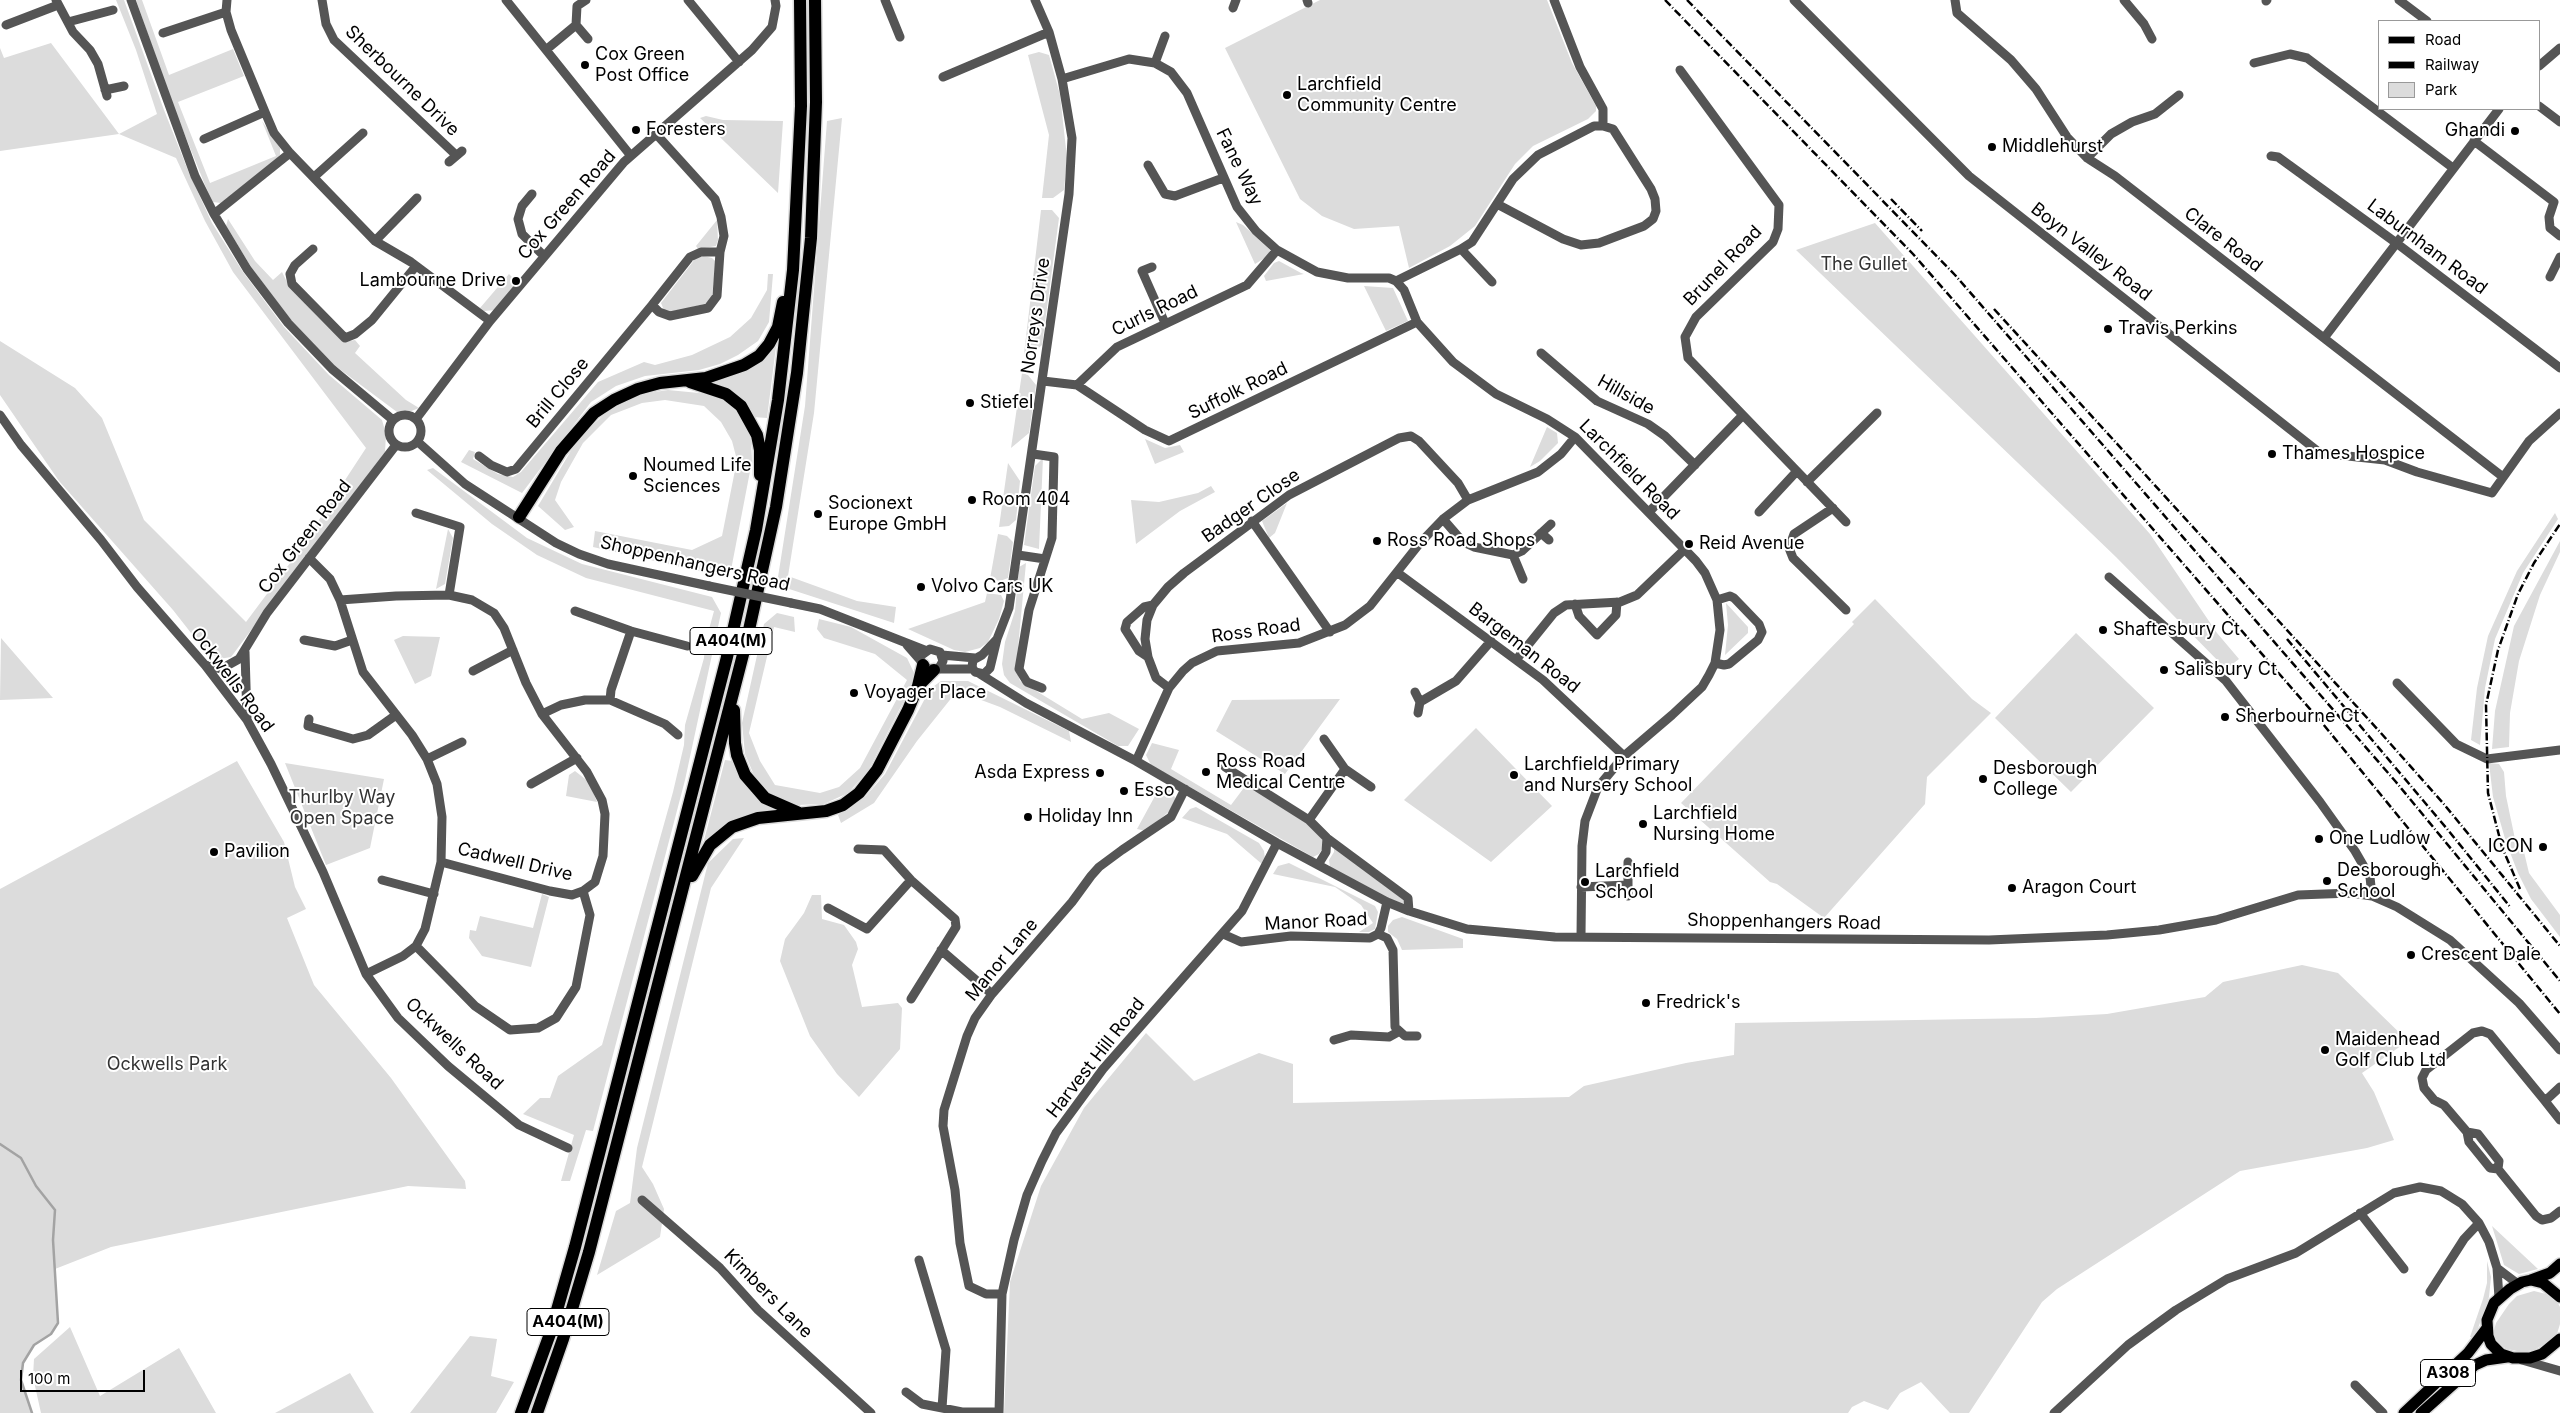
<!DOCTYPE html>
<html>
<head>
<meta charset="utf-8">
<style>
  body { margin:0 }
  #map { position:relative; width:2560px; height:1413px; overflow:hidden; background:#fff; font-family:Inter,sans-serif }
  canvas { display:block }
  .legend { position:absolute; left:2378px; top:20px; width:162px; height:90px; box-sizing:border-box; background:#fff; border:1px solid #999; margin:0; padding:6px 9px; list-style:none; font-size:15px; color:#000 }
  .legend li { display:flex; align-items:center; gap:10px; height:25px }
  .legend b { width:25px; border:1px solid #999 }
  .scale { position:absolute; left:20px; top:1370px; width:125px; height:22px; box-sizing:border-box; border:2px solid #000; border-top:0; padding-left:6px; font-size:15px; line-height:18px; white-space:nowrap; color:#000; -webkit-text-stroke:4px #fff; paint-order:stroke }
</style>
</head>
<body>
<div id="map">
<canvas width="2560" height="1413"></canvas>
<ul class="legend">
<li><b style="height:6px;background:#000"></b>Road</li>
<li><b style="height:6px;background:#000"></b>Railway</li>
<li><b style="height:14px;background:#dcdcdc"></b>Park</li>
</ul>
<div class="scale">100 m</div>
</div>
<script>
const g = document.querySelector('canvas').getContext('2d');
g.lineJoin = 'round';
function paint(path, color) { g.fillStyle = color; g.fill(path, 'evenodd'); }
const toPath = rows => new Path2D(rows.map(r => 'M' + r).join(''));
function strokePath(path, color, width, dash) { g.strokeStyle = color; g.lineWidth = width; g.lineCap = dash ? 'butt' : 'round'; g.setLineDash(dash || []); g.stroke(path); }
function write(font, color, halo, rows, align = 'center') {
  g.font = font + ' Inter,sans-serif'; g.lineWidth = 4; g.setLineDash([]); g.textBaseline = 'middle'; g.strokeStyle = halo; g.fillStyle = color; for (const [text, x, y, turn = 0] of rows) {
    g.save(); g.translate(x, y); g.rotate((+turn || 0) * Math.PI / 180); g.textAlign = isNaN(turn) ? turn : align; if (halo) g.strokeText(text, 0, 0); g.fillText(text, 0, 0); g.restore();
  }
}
const green = toPath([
  [116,0,124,0,164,110,189,173,212,223,243,272,284,327,329,375,382,420,386,434,385,452,231,657,219,659,202,647,173,610,59,481,0,395,0,341,75,388,102,418,144,520,246,622,296,555,366,448,233,272,205,221,176,158,119,134,0,151,0,48,4,58,51,43,119,134,157,114,136,50],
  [136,0,142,0,169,75,233,49,244,76,178,102,210,183,276,156,262,121,280,148,280,155,274,162,221,203,213,202,205,185,172,103],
  [1320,0,1547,0,1572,63,1596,106,1596,111,1588,119,1533,146,1515,164,1475,226,1450,246,1409,268,1399,226,1354,229,1322,216,1300,199,1225,48],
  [1039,52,1049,55,1060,95,1067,158,1064,190,1053,198,1042,198,1049,135,1028,55],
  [706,116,723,120,783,121,778,193,700,118],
  [842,118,814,413,788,576,857,601,896,607,894,623,783,587,778,577,805,406,827,121],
  [1041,210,1052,210,1059,218,1042,345,1032,354,1024,354],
  [228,219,255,261,273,280,282,272,288,284,317,316,344,342,355,340,360,346,355,353,406,400,419,408,409,412,397,412,334,365,291,320,251,267,226,226],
  [717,220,718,240,716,246,698,249,696,246],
  [1236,222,1243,225,1270,250,1268,256,1255,264],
  [1875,223,2150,534,2217,633,2239,659,2226,669,2116,557,1796,250],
  [703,256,712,258,716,262,712,296,708,303,669,313,664,310,661,303,695,259],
  [1279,261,1301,273,1304,274,1266,281,1264,276,1274,263],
  [509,274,518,283,496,310,484,311,480,308],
  [768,274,773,274,769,322,758,341,738,355,720,364,699,370,645,376,616,386,591,402,522,493,461,462,469,450,475,452,473,459,498,474,513,477,521,472,598,382,644,362,655,365,692,355,730,337,751,318,767,290],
  [1364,286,1393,288,1408,321,1386,331],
  [777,339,767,418,753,417,705,384],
  [1022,373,1028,375,1036,385,1029,433,1011,448],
  [668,390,709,394,728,402,742,419,751,438,752,461,731,570,716,575,593,547,595,531,692,550,722,536,737,460,732,441,721,422,704,406,665,400,642,403,611,415,583,443,561,482,555,500,574,527,565,530,538,506,578,439,608,411,642,394],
  [1547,427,1557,433,1558,443,1540,461,1530,467],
  [1145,439,1165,448,1180,445,1184,452,1155,464],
  [1043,458,1039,549,1024,545,1035,466],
  [1008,463,1020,481,1016,520,1009,526,999,527],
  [433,468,527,538,582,564,712,597,721,613,685,780,593,1131,586,1130,570,1181,561,1181,574,1135,523,1114,540,1098,550,1098,558,1076,602,1045,673,792,684,745,685,725,704,658,705,644,714,611,586,578,537,555,492,524,427,470],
  [1211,486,1215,492,1180,511,1136,544,1131,500,1159,502,1198,493],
  [1287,503,1275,533,1269,538,1262,521],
  [2555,513,2558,519,2523,573,2495,639,2485,688,2480,745,2471,740,2477,688,2488,636,2517,571],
  [448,529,453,538,445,584,436,589],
  [998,534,1007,536,1013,542,1008,578,1000,581,990,579],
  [2560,541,2560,552,2540,595,2519,661,2510,713,2509,747,2492,749,2495,711,2514,626],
  [1026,563,1016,669,1020,681,1082,719,1109,713,1139,729,1128,746,1118,746,1010,683,1004,675,1002,664,1005,642,1015,611,1019,567],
  [987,593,1001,595,1004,601,999,619,988,642,980,648,965,652,954,650,908,629,985,602],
  [1875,599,1972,699,1991,713,1927,777,1925,804,1824,918,1777,884,1770,882,1681,803,1854,624,1852,622],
  [1726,603,1748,627,1748,633,1725,655,1728,625],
  [777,613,794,617,795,632,774,627,749,733,760,761,775,785,820,793,839,787,860,768,907,680,875,654,824,638,817,629,819,619,851,627,907,658,916,677,868,771,848,793,824,804,797,805,772,795,754,775,745,754,742,723,764,624],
  [2076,633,2154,708,2071,792,1995,718],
  [403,636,440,637,431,676,415,684,394,640],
  [1,638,53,698,0,700],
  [941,681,968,681,1069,731,1071,742,1000,707,957,691,917,741,874,803,841,823,838,815,866,796,885,774,930,689],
  [1340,699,1285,774,1216,731,1232,700],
  [1476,728,1552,806,1491,862,1404,800],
  [1152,743,1179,750,1171,769,1231,805,1246,785,1308,824,1323,838,1324,846,1319,854,1313,857,1151,765,1146,755],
  [725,760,733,761,780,810,761,814,702,848],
  [237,761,284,842,295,887,306,909,287,918,314,985,391,1078,465,1181,466,1189,408,1186,111,1247,55,1269,58,1323,51,1334,34,1345,23,1363,21,1380,32,1413,0,1413,0,889],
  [285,763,384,779,370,848,326,865],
  [2489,763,2499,764,2504,772,2506,796,2515,839,2524,852,2529,873,2560,915,2560,937,2531,899,2518,873,2506,842,2493,797],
  [575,771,589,782,597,802,566,796,569,775],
  [1161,785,1172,791,1176,800,1172,809,1146,831,1137,829],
  [1196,807,1259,843,1264,851,1265,859,1263,865,1227,834,1182,818,1190,809],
  [744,838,711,888,642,1167,653,1184,664,1209,660,1237,597,1275,616,1211,630,1203,637,1148,708,863,733,839],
  [1334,845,1405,900,1406,903,1402,906,1330,868,1329,860,1334,852],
  [1289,863,1375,906,1378,912,1375,929,1369,932,1359,932,1373,923,1361,905,1335,887,1273,874,1278,866],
  [542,894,549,897,531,967,482,956,469,938,470,930,476,931,480,916,533,928],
  [812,895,821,895,822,919,844,925,856,942,858,949,852,965,862,1007,898,1003,902,1008,900,1049,859,1097,837,1074,810,1036,780,961,785,939,804,913],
  [1402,917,1463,939,1463,948,1402,950,1397,939,1388,932,1388,926,1393,920],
  [2302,965,2338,973,2408,1041,2362,1073,2374,1092,2394,1140,2367,1148,2240,1171,2057,1289,2042,1302,1969,1413,1950,1413,1921,1382,1900,1393,1888,1410,1864,1401,1852,1407,1848,1413,1004,1413,1010,1282,1041,1186,1084,1108,1146,1033,1194,1081,1259,1053,1293,1064,1293,1103,1569,1097,1584,1086,1686,1063,1734,1055,1735,1023,2036,1018,2107,1014,2205,997,2223,982],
  [2492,1226,2538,1269,2519,1274,2504,1265],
  [2487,1261,2491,1277,2489,1297,2475,1337,2470,1337,2483,1299,2487,1283],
  [2534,1291,2554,1296,2560,1307,2560,1324,2556,1337,2534,1350,2522,1352,2507,1349,2500,1345,2493,1334,2496,1323,2509,1304,2517,1296],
  [70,1327,100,1396,179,1348,216,1413,41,1413,33,1377,34,1359],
  [470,1336,497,1339,491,1376,514,1382,496,1413,410,1413],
  [350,1373,374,1413,275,1413]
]);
const stream = toPath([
  [0,1144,21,1158,36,1186,55,1210,53,1240,58,1323,51,1334,34,1345,23,1363,21,1380,32,1413]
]);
const minor = toPath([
  [56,0,73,32,90,50,98,64,107,96],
  [131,0,195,176,214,214,247,269,288,323,332,369,393,420],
  [227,0,226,12,231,30,265,112,274,133,290,153,375,241,411,262,490,321],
  [322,0,326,24,334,40,456,155],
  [506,0,631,156],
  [688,0,739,62],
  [885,0,900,37],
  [1307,0,1308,3],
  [1554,0,1580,67,1603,109,1603,126],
  [1794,0,1969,176,2320,453,2385,460,2417,472,2492,493,2529,441,2560,413],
  [1955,0,1957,13,2011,60,2036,89,2067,137,2087,158,2115,176,2503,477],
  [2124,0,2144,24,2152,39],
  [2399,0,2427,21],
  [2266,1,2267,0],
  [1233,8,1236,0],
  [68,22,113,10],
  [6,25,58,5],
  [576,25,588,39],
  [163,33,226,12],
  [547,49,576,25,577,6,586,0],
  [1155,63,1165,36],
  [2254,63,2290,54,2307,58,2453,168],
  [2539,66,2560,48],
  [1680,70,1779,205,1778,229,1773,242,1696,317,1685,337,1688,358,1846,522],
  [943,77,1049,32],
  [1062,79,1129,59,1155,63,1171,72,1187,93,1237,207,1256,231,1277,250,1317,272,1348,278,1389,278,1396,281,1461,249,1472,242,1513,179,1538,155,1594,126,1603,126,1613,129,1651,189,1655,199,1656,211,1653,219,1644,226,1599,243,1581,245,1563,239,1497,204],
  [105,90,124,86],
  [2539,106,2560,122],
  [204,139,265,112],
  [2474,141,2554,202,2549,217,2550,228,2560,236],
  [2271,156,2278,157,2395,242,2560,368],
  [2087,158,2111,134,2132,122,2155,114,2179,95],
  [449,162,462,151],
  [1148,165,1165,194,1175,196,1223,178],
  [314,177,363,133],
  [532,194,522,206,518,219,522,234,544,256],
  [214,214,290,153],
  [375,241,417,198],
  [313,249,295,265,290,274,292,284,345,338,355,334,372,320,416,266],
  [1461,249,1492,282],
  [1152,267,1142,271,1165,323],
  [2550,277,2560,257],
  [1396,281,1404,290,1417,322,1453,362,1496,394,1547,419,1575,437,1696,561,1705,573,1717,600,1720,630,1715,663,1709,675,1702,687,1672,715,1624,756,1598,787,1585,821,1582,846,1581,936],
  [652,305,690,257,701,252,720,252],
  [2324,338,2499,109],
  [1541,353,1597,401,1648,424,1665,436,1695,465],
  [1043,381,1077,385,1117,347,1247,285,1277,250],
  [1077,385,1145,430,1169,441,1417,322],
  '389 431a16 16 0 1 1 32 0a16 16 0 1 1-32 0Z',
  [0,415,21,445,101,540,137,587,205,665,247,720,271,764,323,872,366,974,398,1018,448,1066,519,1125,568,1148],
  [416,419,490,321,624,162,752,50,772,27,776,6,775,0],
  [418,442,465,484,556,543,579,554,608,564,709,586],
  [1033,454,1054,457,1052,538,1029,610,1019,669,1027,682,1042,688],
  [479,456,491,465,507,472,516,469,652,305,659,312,670,316,708,308,717,296,720,252,724,236,721,217,715,199,657,135],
  [1807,482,1877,413],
  [1833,508,1794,534,1789,548,1793,558,1846,610],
  [1649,512,1742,416],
  [1759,512,1797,471],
  [416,513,460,527,449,595],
  [1443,519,1463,542,1474,547,1513,555,1522,551,1551,524],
  [1252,521,1330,632],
  [1541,533,1549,540],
  [1018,555,1045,559],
  [1513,555,1523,579],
  [309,558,330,579,340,600,363,672,412,735,427,759,437,784,442,817,441,862,425,929,416,946,403,956,366,974],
  [1398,573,1543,680,1624,756],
  [2109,577,2226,681,2320,802,2355,851,2370,877,2372,896],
  [340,600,396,596,449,595,472,600,494,613,504,628,526,683,542,714,587,772,602,800,605,814,603,856,595,882,583,891,572,895,550,891,441,862],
  [791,603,820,609,927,651],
  [1575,604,1579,616,1597,635,1616,615,1617,602],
  [575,611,631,631,687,646],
  [997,639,982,655,973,660,972,667,975,672,984,674,990,668,997,639,1009,608,1069,194,1072,138,1062,79,1049,32,1035,0],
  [304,640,335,646,352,640],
  [907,645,928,669,973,669],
  [245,652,247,720],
  [923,654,930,649,940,652,943,661,939,668],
  [942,655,975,658],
  [1148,657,1139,651,1125,629,1127,622,1144,607,1153,605],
  [1516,660,1554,613,1566,605,1620,602,1637,595,1685,549],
  [1715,663,1724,665,1729,664,1758,640,1762,632,1759,624,1734,598,1730,596,1717,600],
  [206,665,221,669,239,659,267,613,396,445],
  [473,671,513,650],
  [980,674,1026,703,1136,761,1277,843,1387,902,1409,911,1467,929,1555,937,1989,940,2107,935,2159,930,2216,920,2298,895,2351,893,2372,896,2397,907,2450,940,2519,1003,2560,1050],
  [2397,683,2456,744,2487,759,2560,750],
  [1169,688,1156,678,1148,657,1145,639,1147,620,1153,605,1168,587,1184,573,1289,495,1399,438,1411,436,1419,441,1458,483,1468,500],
  [1415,692,1420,702],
  [610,700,611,690,631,631],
  [1418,713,1420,702,1456,681,1491,641],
  [542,714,561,705,585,700,610,700,665,724,678,735],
  [309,719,308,726,353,739,368,735,396,715],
  [1324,739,1345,769,1371,787],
  [427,759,462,742],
  [1136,761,1169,688,1183,671,1192,663,1217,651,1299,643,1345,625,1370,606,1420,543,1443,519,1468,500,1538,472,1561,454,1575,437],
  [1225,767,1309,820,1327,838,1408,898,1409,911],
  [531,784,577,758],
  [1309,820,1345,769],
  [858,849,884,850,911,880,955,919,956,927,911,999],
  [1628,862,1628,896],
  [1318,865,1326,852,1327,838],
  [382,880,434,894],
  [1581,887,1628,885],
  [828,908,867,929,911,880],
  [1223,934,1241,942,1291,936,1370,938,1378,934,1381,928,1387,902],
  [1378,934,1387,938,1393,950,1395,1027,1405,1036,1417,1036],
  [416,946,475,1006,510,1030,538,1028,556,1018,576,987,590,915,583,891],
  [941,950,992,994],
  [1334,1040,1351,1035,1389,1037,1398,1032],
  [2560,1087,2545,1101,2560,1120],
  [2545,1101,2490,1034,2482,1031,2473,1033,2426,1070,2422,1078,2424,1088,2434,1100,2444,1105,2467,1132,2469,1142,2490,1168,2498,1169,2536,1216,2542,1220,2551,1218,2560,1211],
  [2467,1132,2478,1134,2499,1161,2498,1169],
  [642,1200,720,1268,758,1310,871,1413],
  [2360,1213,2404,1269],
  [919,1260,946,1350,942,1408],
  [2497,1268,2518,1284],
  [2430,1292,2464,1239,2479,1223],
  [1002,1294,986,1294,969,1286,960,1243,955,1190,943,1126,944,1110,967,1036,975,1018,992,994,1072,902,1091,876,1099,867,1122,850,1171,817,1185,789],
  [2522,1360,2560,1371],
  [2355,1385,2383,1413],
  [906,1392,922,1404,962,1412,999,1412],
  [999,1413,1002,1294,1014,1240,1027,1195,1042,1161,1056,1133,1103,1069,1242,911,1277,843],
  [2054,1413,2128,1345,2176,1310,2227,1279,2296,1253,2394,1193,2420,1187,2441,1191,2462,1204,2479,1223,2489,1242,2497,1268,2499,1298]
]);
const major = toPath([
  [2531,1280,2550,1273,2560,1264],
  [2560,1297,2543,1283,2531,1280,2522,1282,2510,1289,2494,1303,2487,1320,2488,1336,2491,1344,2501,1354,2513,1358,2530,1358,2542,1354,2560,1339],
  [2404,1413,2468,1353,2487,1328],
  [2421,1413,2475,1365,2486,1360,2507,1357]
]);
const highway = toPath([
  [690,382,726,394,741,406,757,435,760,450,760,475],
  [519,517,561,451,594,413,614,400,638,389,660,383,706,378,744,365,759,356,769,344,778,327,783,302],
  [918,686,934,670],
  [734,710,735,743,737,755,745,775,765,798,797,812],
  [692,876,710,845,732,827,758,818,826,811,843,805,859,793,877,770,908,710,918,686,923,665],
  [521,1413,551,1331,575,1247,727,657,756,530,778,400,793,270,801,106,800,0],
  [537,1413,563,1339,589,1252,747,639,776,507,797,373,811,238,816,102,815,0]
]);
const rail = toPath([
  [1665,0,1913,254,2323,724,2560,1014],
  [1687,0,1955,275,2396,782,2560,981],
  [1891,199,1922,231],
  [1994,309,2380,732,2443,803,2560,946],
  [2287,639,2448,830,2511,908],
  [2520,889,2502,847,2488,793,2486,705,2498,650,2518,594,2534,563,2560,524]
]);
const minorBridge = toPath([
  [709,586,791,603]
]);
const markers = [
  [585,65,5,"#000"],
  [1287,95,5,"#000"],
  [636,130,5,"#000"],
  [2515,131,5,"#000"],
  [1992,147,5,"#000"],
  [516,281,5,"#000"],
  [2108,329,5,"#000"],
  [970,403,5,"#000"],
  [2272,454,5,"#000"],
  [633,476,5,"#000"],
  [972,500,5,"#000"],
  [818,514,5,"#000"],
  [1377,541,5,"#000"],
  [1689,544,5,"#000"],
  [921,587,5,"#000"],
  [2103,630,5,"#000"],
  [2164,670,5,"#000"],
  [854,693,5,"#000"],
  [2225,717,5,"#000"],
  [1206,772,5,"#000"],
  [1100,773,5,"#000"],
  [1514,775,5,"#000"],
  [1983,779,5,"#000"],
  [1124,791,5,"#000"],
  [1028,817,5,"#000"],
  [1643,824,5,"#000"],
  [2319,839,5,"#000"],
  [2543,847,5,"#000"],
  [214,852,5,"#000"],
  [2327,881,5,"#000"],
  [1585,882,5,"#000"],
  [2012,888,5,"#000"],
  [2411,955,5,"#000"],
  [1646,1003,5,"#000"],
  [2325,1050,5,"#000"]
];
const shields = [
  [731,641,82],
  [568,1322,82],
  [2448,1373,55]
];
const shieldNames = [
  ["A404(M)",731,641],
  ["A404(M)",568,1322],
  ["A308",2448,1373]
];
const poiNames = [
  ["Cox Green",595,55],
  ["Post Office",595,76],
  ["Larchfield",1297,85],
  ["Community Centre",1297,106],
  ["Foresters",646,130],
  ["Ghandi",2505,131,"right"],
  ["Middlehurst",2002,147],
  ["Lambourne Drive",506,281,"right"],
  ["Travis Perkins",2118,329],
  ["Stiefel",980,403],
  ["Thames Hospice",2282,454],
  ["Noumed Life",643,466],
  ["Sciences",643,487],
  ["Room 404",982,500],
  ["Socionext",828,504],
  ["Europe GmbH",828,525],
  ["Ross Road Shops",1387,541],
  ["Reid Avenue",1699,544],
  ["Volvo Cars UK",931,587],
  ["Shaftesbury Ct",2113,630],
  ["Salisbury Ct",2174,670],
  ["Voyager Place",864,693],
  ["Sherbourne Ct",2235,717],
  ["Ross Road",1216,762],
  ["Medical Centre",1216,783],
  ["Larchfield Primary",1524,765],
  ["and Nursery School",1524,786],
  ["Desborough",1993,769],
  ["College",1993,790],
  ["Asda Express",1090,773,"right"],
  ["Esso",1134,791],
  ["Larchfield",1653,814],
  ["Nursing Home",1653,835],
  ["Holiday Inn",1038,817],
  ["One Ludlow",2329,839],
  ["ICON",2533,847,"right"],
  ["Pavilion",224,852],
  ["Desborough",2337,871],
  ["School",2337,892],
  ["Larchfield",1595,872],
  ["School",1595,893],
  ["Aragon Court",2022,888],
  ["Crescent Dale",2421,955],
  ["Fredrick's",1656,1003],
  ["Maidenhead",2335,1040],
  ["Golf Club Ltd",2335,1061]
];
const streetNames = [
  ["Sherbourne Drive",402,81,44],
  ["Fane Way",1239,167,64],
  ["Cox Green Road",567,205,-49],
  ["Clare Road",2223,240,38],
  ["Laburnham Road",2427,247,37],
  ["Boyn Valley Road",2091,252,38],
  ["Brunel Road",1723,266,-46],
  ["Curls Road",1155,311,-26],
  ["Norreys Drive",1036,316,-82],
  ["Suffolk Road",1238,391,-26],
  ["Brill Close",558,393,-50],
  ["Hillside",1626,395,29],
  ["Larchfield Road",1629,470,45],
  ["Badger Close",1251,506,-35],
  ["Cox Green Road",305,537,-52],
  ["Shoppenhangers Road",695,564,13],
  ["Ross Road",1256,631,-8],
  ["Bargeman Road",1524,648,38],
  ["Ockwells Road",232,680,53],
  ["Cadwell Drive",515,862,13],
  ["Manor Road",1316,922,-3],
  ["Shoppenhangers Road",1784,922,1],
  ["Manor Lane",1002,960,-50],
  ["Ockwells Road",454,1044,43],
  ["Harvest Hill Road",1096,1058,-52],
  ["Kimbers Lane",768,1294,45]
];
const parkNames = [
  ["The Gullet",1864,265],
  ["Thurlby Way",342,798],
  ["Open Space",342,819],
  ["Ockwells Park",167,1065]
];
paint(green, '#dcdcdc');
strokePath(stream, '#a3a3a3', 2.5);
strokePath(major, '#dbdbdb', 14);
strokePath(highway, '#dbdbdb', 15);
strokePath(minor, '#555', 9);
strokePath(major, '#000', 11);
strokePath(highway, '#000', 12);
strokePath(rail, '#000', 2.5, [8, 2.5, 1, 2.5]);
strokePath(minorBridge, '#555', 9);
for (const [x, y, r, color] of markers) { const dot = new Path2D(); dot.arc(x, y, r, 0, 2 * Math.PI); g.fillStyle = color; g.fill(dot); strokePath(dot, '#fff', 2); }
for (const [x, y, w] of shields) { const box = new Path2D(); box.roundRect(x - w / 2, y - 13.5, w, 27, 4); g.fillStyle = '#fff'; g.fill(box); strokePath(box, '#000', 1); }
write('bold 16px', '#000', null, shieldNames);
write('18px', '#000', '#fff', poiNames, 'left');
write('18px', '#000', '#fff', streetNames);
write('18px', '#333', '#fff', parkNames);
</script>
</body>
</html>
